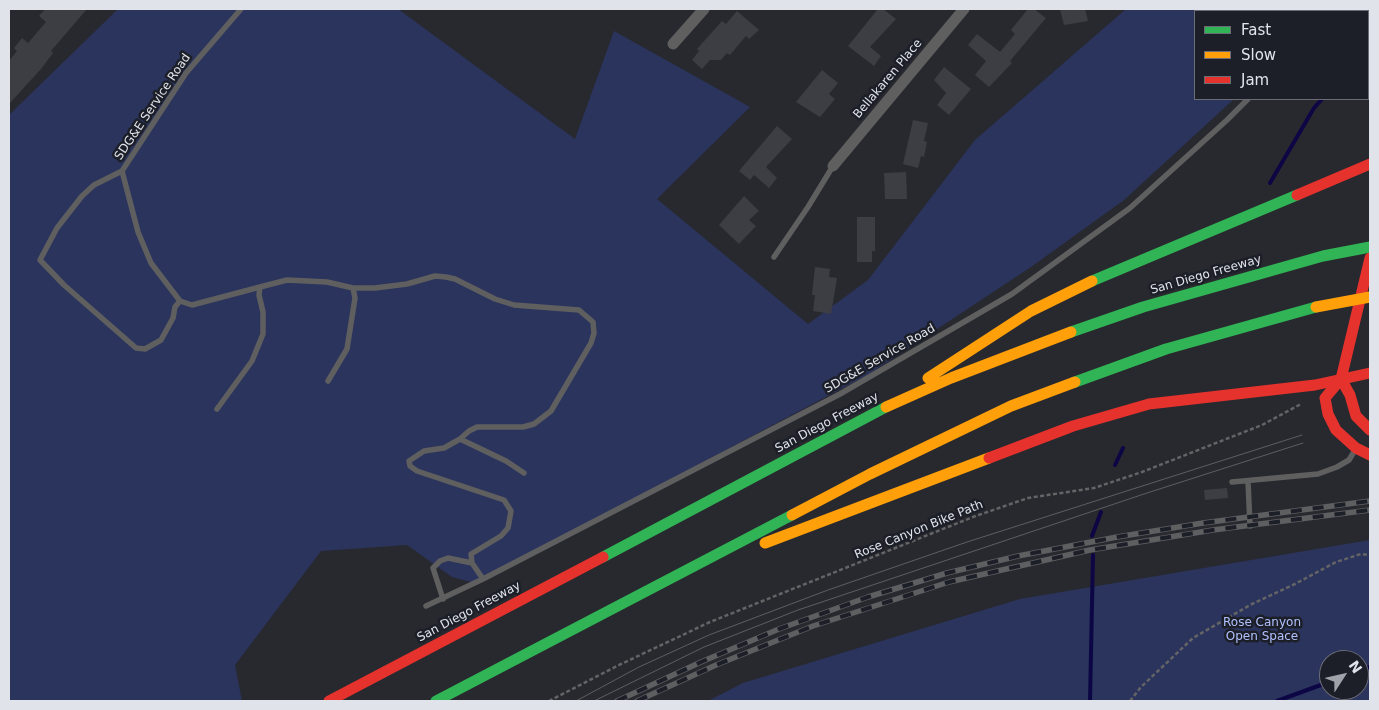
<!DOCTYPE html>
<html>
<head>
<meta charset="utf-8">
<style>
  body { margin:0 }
  #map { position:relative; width:1379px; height:710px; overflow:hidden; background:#28292f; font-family:"DejaVu Sans",sans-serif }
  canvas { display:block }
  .frame { position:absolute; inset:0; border:10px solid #e1e3ea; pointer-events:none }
  .legend { position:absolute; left:1194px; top:10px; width:175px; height:90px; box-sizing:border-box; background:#1c1f28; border:1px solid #6b6d76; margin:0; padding:6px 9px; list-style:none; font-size:15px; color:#e1e3ea }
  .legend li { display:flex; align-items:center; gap:10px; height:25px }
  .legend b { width:25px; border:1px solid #6b6d76 }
  .north { position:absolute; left:1319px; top:650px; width:50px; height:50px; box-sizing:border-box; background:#1c1f28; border:1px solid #6b6d76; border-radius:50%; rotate:55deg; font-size:14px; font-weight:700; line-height:20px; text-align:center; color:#e1e3ea }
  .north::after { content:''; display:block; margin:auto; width:18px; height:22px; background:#a0a2a9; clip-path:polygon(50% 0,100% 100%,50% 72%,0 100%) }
</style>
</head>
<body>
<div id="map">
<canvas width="1379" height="710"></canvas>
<div class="frame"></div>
<ul class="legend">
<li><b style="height:6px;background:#30b455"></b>Fast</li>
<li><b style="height:6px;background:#ff9f0a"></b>Slow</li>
<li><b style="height:6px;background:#e5322d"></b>Jam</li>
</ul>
<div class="north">N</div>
</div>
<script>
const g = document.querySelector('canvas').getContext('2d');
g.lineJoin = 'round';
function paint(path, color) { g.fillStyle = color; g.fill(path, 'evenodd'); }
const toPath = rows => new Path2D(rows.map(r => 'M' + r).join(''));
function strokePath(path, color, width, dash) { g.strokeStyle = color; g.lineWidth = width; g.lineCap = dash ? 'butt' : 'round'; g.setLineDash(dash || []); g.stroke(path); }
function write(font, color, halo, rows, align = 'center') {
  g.font = font + ' "DejaVu Sans",sans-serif'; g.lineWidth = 5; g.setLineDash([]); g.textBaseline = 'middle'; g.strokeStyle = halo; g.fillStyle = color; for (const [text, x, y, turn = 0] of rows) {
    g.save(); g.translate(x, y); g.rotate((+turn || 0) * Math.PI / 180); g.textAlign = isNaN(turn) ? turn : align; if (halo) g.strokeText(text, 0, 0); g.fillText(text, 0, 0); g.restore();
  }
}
const green = toPath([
  [118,9,398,9,575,139,614,31,750,107,657,199,808,324,868,280,975,140,1126,9,1317,9,1315,11,1195,11,1195,99,1234,99,1124,200,1031,267,869,374,475,583,452,577,407,545,321,551,235,665,242,701,9,701,9,115],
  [1370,540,1370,701,708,701,743,683,1020,599],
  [1329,660,1359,660,1359,690,1329,690]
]);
const stream = toPath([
  [1368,60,1370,59],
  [1270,183,1314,108,1322,99],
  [1115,465,1123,448],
  [1092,536,1101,512],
  [1359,671,1370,667],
  [1090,701,1093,555],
  [1277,701,1329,682]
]);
const building = toPath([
  [45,9,87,9,51,51,53,53,41,69,9,104,9,61,17,51,14,48,22,38,28,43,46,22,39,16],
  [878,9,883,9,896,19,870,47,881,56,874,66,848,46],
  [1028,9,1034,9,1046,18,1010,61,1012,63,989,87,975,75,986,61,968,45,977,34,1000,52,1015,34,1011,30],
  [1060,9,1085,9,1088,21,1064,25],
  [737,11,759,30,749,39,746,36,730,55,727,53,721,60,710,60,702,69,692,60,699,51,697,49,722,21,726,24],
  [944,67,971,89,949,115,937,105,946,93,934,80],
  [822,70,838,83,829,94,835,99,820,117,796,102],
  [913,120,928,123,924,141,927,142,924,157,921,156,918,168,903,164],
  [777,126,792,139,766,167,777,178,769,188,754,175,750,180,739,171],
  [906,172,907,199,885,199,884,173],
  [744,196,759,211,749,220,756,226,739,244,719,225],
  [857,217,875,217,875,251,872,251,872,262,857,262],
  [815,267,830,269,829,277,837,278,831,314,813,311,815,295,812,295],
  [1227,488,1228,498,1205,500,1204,490]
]);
const path = toPath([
  [549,701,619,665,710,622,973,517,1028,498,1094,488,1142,472,1262,425,1301,404],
  [1130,701,1141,687,1193,638,1252,604,1295,584,1336,562,1361,554,1370,555]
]);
const lane = toPath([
  [1329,11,1331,9],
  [122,171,94,185,82,196,57,228,40,260,64,285,136,348,145,349,161,340,173,318,175,307,180,301,192,305,260,287],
  [774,257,808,207,833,166],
  [180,301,151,263,138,232,122,171,186,73,241,9],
  [328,381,347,349,355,298,353,288,375,288,407,284,435,276,446,277,455,279,495,299,514,305,579,310,593,322,594,333,591,343,551,411,534,424,523,427,477,427,469,431,460,439],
  [217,409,252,361,263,334,263,312,259,295,260,287,287,280,327,282,353,288],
  [1248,481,1250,526],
  [1232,482,1318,474,1337,467,1349,460,1355,450],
  [472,563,471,554,501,536,508,528,511,511,504,500,417,471,410,466,409,461,424,451,444,448,460,439,506,461,524,473],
  [443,599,433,568,440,561,448,558,472,563,483,579],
  [426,606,483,579,840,394,1012,294,1130,208,1227,120,1248,99]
]);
const street = toPath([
  [673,44,704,9],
  [833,166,964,9]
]);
const fast = toPath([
  [1092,281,1297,195],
  [1071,332,1143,307,1323,256,1370,247],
  [1075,382,1166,349,1316,307],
  [603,557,886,407],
  [436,701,792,515]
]);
const slow = toPath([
  [928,378,1031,311,1092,281],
  [886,407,951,378,1071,332],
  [792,515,870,474,1011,406,1075,382],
  [765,543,989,458]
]);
const jam = toPath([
  [1297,195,1370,164],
  [1370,258,1341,379,1325,398,1328,414,1336,430,1356,448,1370,455],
  [1341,379,1350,395,1356,416,1370,430],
  [989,458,1073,426,1149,404,1315,385,1370,373],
  [329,701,603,557]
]);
const tram = toPath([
  [576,701,639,667,709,635,828,590,967,542,1302,435],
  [594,701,704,647,798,610,1147,493,1303,443]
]);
const rail = toPath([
  [617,701,701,662,779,629,868,597,947,573,1018,556,1117,537,1203,523,1370,501],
  [637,701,716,665,813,626,949,582,1090,550,1213,530,1370,510]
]);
const slowBridge = toPath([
  [1316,307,1370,297]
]);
const streetNames = [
  ["Bellakaren Place",888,79,-50],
  ["SDG&E Service Road",153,107,-56],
  ["San Diego Freeway",1206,275,-16],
  ["SDG&E Service Road",880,359,-30],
  ["San Diego Freeway",827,423,-28],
  ["Rose Canyon Bike Path",919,530,-22],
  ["San Diego Freeway",469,612,-28]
];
const parkNames = [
  ["Rose Canyon",1262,623],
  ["Open Space",1262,637]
];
paint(green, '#2b345d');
strokePath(stream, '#0c0645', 4);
paint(building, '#3d3e43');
strokePath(path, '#646466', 2.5, [4, 2.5]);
strokePath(lane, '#5f5f5f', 5.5);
strokePath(street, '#5f5f5f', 11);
strokePath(fast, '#30b455', 11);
strokePath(slow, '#ff9f0a', 11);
strokePath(jam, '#e5322d', 11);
strokePath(tram, '#5e5f61', 1);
strokePath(rail, '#5e5f61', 5.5);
strokePath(rail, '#1c1f28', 4, [11]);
strokePath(slowBridge, '#ff9f0a', 11);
write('12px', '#e1e3ea', '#1c1f28', streetNames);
write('12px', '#b0c1fe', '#1c1f28', parkNames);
</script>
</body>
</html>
